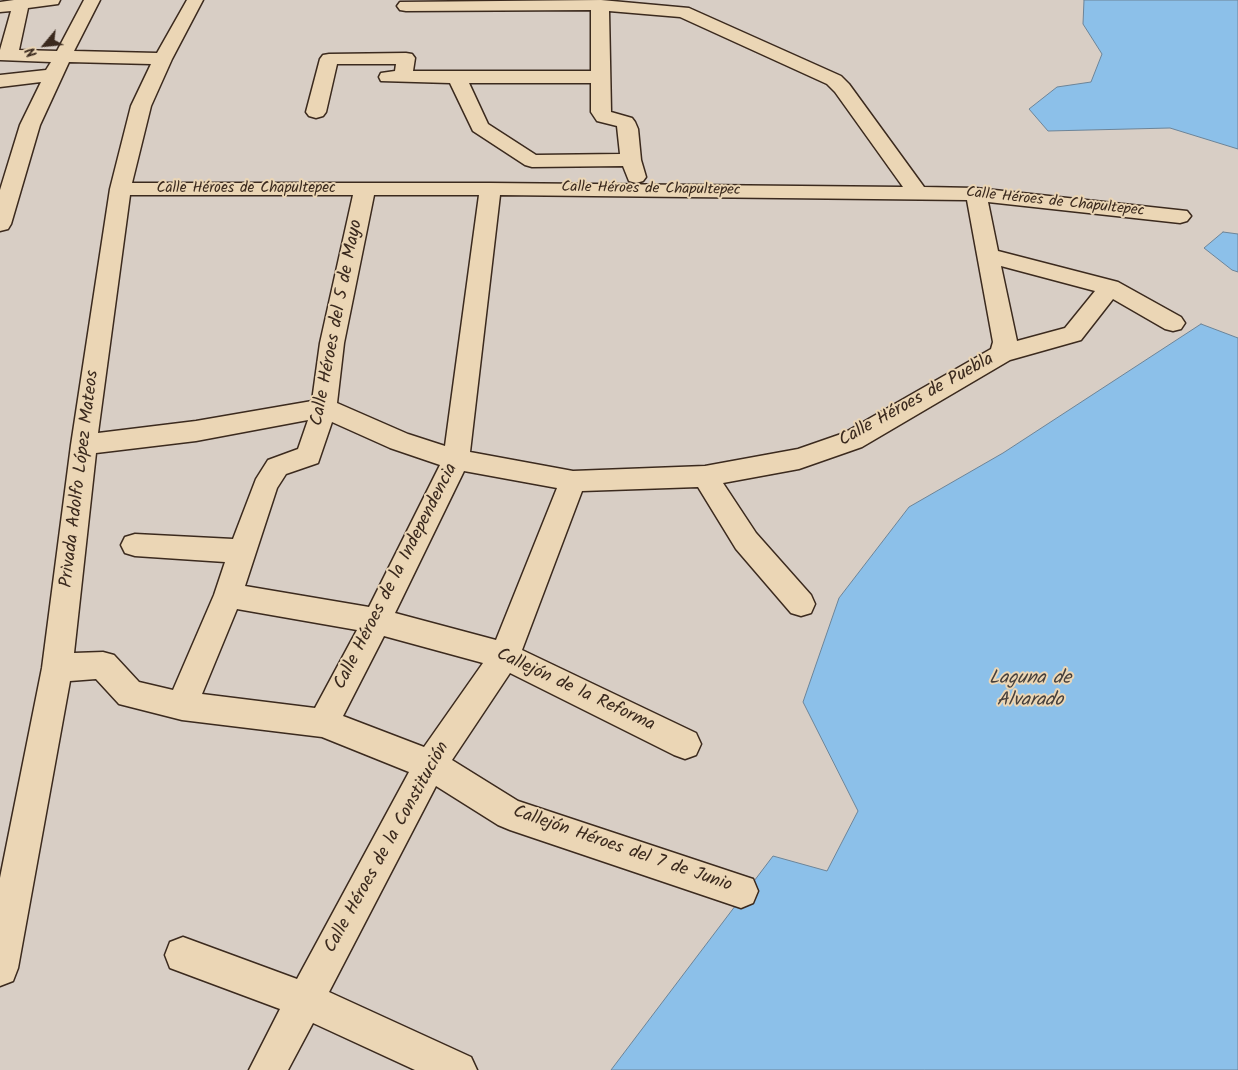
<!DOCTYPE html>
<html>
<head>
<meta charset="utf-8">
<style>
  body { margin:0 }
  #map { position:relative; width:1238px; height:1070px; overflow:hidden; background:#d8cec5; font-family:Kalam,sans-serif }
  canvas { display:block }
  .north { position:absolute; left:20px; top:20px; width:50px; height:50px; -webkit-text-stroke:4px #ebd6b5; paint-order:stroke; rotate:242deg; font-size:14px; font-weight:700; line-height:20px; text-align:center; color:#3b2a1e }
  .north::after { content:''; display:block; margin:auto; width:18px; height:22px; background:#3b2a1e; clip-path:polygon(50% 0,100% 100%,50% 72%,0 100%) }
</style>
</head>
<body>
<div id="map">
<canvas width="1238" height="1070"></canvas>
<div class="north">N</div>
</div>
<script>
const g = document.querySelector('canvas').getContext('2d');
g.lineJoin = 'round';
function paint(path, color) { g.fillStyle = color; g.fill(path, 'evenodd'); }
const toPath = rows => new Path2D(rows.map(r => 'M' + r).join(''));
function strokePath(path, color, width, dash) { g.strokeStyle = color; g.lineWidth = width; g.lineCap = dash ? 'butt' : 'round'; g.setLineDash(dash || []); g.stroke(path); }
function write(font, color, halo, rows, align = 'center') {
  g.font = font + ' Kalam,sans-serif'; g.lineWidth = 4; g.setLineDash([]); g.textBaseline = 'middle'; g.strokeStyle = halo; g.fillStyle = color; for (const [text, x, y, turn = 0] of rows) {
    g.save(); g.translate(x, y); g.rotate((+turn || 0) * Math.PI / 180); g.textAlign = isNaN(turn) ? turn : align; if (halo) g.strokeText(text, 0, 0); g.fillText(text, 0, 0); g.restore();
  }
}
const water = toPath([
  [1084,0,1238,0,1238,149,1170,128,1048,131,1029,109,1057,87,1091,82,1102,54,1083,24,1084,0],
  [1223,232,1238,234,1238,272,1232,270,1204,248,1223,232],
  [1201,324,1238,338,1238,1070,611,1070,773,856,827,871,858,811,803,702,839,598,909,507,1003,453,1201,324]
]);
const minor = toPath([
  [14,0,60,0,58,4,28,8,19,50,57,51,84,0,100,0,74,51,157,53,187,0,203,0,172,59,151,106,132,183,490,183,903,187,835,92,827,84,680,17,609,11,611,112,632,118,635,122,638,129,641,160,646,177,643,181,636,183,629,181,623,166,532,167,525,165,473,131,450,83,381,81,379,77,381,73,395,71,396,64,337,64,326,112,323,116,316,118,309,116,306,112,320,59,323,55,329,54,406,53,412,54,415,58,413,71,591,71,591,10,406,11,400,10,397,6,400,2,601,0,689,8,841,76,849,84,924,187,976,188,1187,211,1191,216,1187,221,1180,223,988,202,998,251,1118,282,1181,317,1185,323,1181,329,1173,331,1165,329,1113,299,1081,340,1010,360,862,447,799,469,723,483,756,533,811,595,815,604,811,613,801,616,791,613,736,549,698,487,582,491,522,650,696,733,701,744,696,755,685,759,674,755,510,673,452,760,518,801,753,879,758,891,753,903,741,908,510,830,498,825,436,786,329,992,471,1057,477,1070,415,1070,313,1023,288,1070,249,1070,280,1009,170,968,165,955,170,942,183,937,297,979,409,772,322,737,182,720,119,704,96,679,70,681,18,968,13,981,0,986,0,878,42,668,71,445,110,189,131,106,151,64,69,62,40,125,11,224,8,229,0,231,0,190,20,125,41,82,0,87,0,75,46,70,51,62,0,60,0,50,11,11,0,12,0,2,14,0],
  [469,83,591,83,591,112,597,121,617,126,620,154,536,155,488,124,469,83],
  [130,195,353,195,320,343,312,401,196,421,98,433,130,195],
  [374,195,479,195,445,446,408,434,337,403,344,343,374,195],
  [500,195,967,200,993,342,991,349,844,433,798,449,705,466,573,471,470,452,500,195],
  [1001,266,1095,291,1065,328,1017,341,1001,266],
  [308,420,298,449,268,460,256,479,233,539,135,534,125,537,121,545,125,553,135,556,225,562,214,595,173,690,139,682,114,655,103,652,74,653,96,453,196,441,308,420],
  [332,422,390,448,440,465,369,607,245,586,277,488,286,474,318,463,332,422],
  [464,471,557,488,496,640,395,613,464,471],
  [237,609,357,630,315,708,202,694,237,609],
  [384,636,483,663,424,747,343,716,384,636]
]);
const farStreetnames = [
  ["Calle Héroes de Chapultepec",246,189],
  ["Calle Héroes de Chapultepec",651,190,1],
  ["Calle Héroes de Chapultepec",1055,203,6]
];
const streetNames = [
  ["Calle Héroes del 5 de Mayo",338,323,-79],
  ["Calle Héroes de Puebla",917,401,-29],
  ["Privada Adolfo López Mateos",81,479,-83],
  ["Calle Héroes de la Independencia",397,577,-63],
  ["Callejón de la Reforma",575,691,25],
  ["Calle Héroes de la Constitución",388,848,-61],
  ["Callejón Héroes del 7 de Junio",622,850,19]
];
const waterNames = [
  ["Laguna de",1030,680],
  ["Alvarado",1030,702]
];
paint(water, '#8cc0e9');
strokePath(water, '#6c8498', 1);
strokePath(minor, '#3b2a1e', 3);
paint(minor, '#ebd6b5');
write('15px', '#3b2a1e', '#ebd6b5', farStreetnames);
write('18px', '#3b2a1e', '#ebd6b5', streetNames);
write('italic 19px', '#47403c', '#ebd6b5', waterNames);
</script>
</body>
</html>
